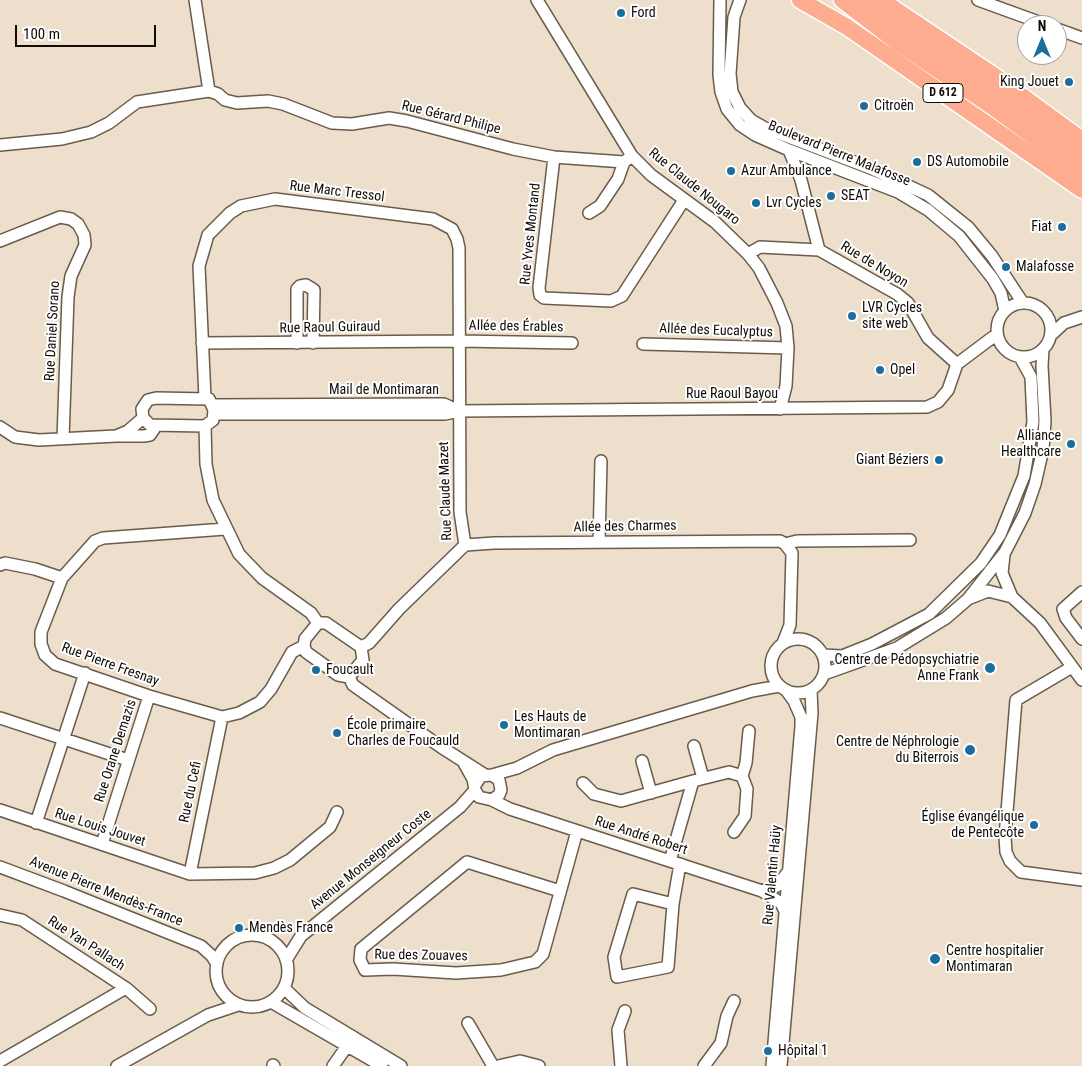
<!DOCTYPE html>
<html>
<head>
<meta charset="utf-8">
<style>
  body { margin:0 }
  #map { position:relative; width:1082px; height:1066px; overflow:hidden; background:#eedfcc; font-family:"Roboto Condensed",sans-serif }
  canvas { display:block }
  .north { position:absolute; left:1017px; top:15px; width:50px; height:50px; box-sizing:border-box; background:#fff; border:1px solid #9f9d9b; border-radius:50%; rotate:0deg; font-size:14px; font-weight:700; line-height:20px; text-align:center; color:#100b05 }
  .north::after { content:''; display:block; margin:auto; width:18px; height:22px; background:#1b6d9e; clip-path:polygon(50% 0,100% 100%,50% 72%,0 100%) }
  .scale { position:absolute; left:15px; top:25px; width:141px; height:22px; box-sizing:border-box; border:2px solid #100b05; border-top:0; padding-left:6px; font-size:15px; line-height:18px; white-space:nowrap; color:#100b05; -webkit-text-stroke:4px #fff; paint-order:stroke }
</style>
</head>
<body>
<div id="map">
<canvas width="1082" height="1066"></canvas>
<div class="north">N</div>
<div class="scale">100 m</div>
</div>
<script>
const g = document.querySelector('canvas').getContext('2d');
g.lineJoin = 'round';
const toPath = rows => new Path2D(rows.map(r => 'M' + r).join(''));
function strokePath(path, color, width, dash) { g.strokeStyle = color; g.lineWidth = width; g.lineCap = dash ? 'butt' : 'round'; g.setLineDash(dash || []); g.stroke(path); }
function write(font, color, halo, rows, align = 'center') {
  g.font = font + ' "Roboto Condensed",sans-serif'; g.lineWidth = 4; g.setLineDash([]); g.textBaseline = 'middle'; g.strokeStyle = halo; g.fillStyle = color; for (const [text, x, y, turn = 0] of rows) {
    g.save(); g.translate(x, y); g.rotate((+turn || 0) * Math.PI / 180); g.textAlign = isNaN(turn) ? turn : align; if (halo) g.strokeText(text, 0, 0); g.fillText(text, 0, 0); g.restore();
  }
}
const minor = toPath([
  [195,0,209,91,218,94,225,100,237,103,268,101,283,104,332,123,352,124,389,118,407,121,513,149,554,157,624,162,632,156],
  [537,0,632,156,651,175,715,222,748,254,759,268,777,303,786,326,788,348,786,386,780,409],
  [720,0,719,75,721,92,727,109,740,125,755,135,789,150,898,192,928,210,959,236,993,279,1001,293,1005,311],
  [740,0,734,17,730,74,732,92,740,108,751,120,765,128,870,168,928,195,968,227,992,256,1023,303],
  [978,0,1047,25],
  [1057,29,1082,38],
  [0,145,62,139,91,132,109,123,137,102,209,91],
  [789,150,801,180,819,250],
  [554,157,539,288,540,295,544,298,611,301,622,296,684,200],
  [589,213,600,206,618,179,624,162],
  [0,241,60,217,71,219,78,224,84,235,85,245,71,276,68,297,63,439],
  [748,254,760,247,819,250,897,294,908,303,928,338,957,364],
  '997 330a27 27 0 1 1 54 0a27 27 0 1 1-54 0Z',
  [1051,335,1064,323,1082,317],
  [202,343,459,341,572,343],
  [297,343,297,289,300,286,306,285,314,290,313,343],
  [643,344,788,348],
  [156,398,209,399,214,410,213,420,205,426,150,425,143,418,142,409,148,400,156,398],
  [205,398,199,266,208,235,230,213,241,206,275,199,433,219,452,229,457,239,459,248,460,512,465,545,399,609,369,643,361,647],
  [213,405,444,404,459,411],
  [214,414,445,414,459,411,927,407,938,402,948,390,957,364,997,334],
  [143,418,128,431,116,436,144,436,150,435,156,426],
  [205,426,206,464,213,500,239,554,262,578,311,613,318,623],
  [0,427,15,437,39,440,116,436],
  [225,529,103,538,95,541,62,578,41,632,41,644,45,655,55,664,149,696,222,717,239,713,260,702,271,689,292,652,304,646],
  [599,542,601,461],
  [465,545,494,543,780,541,785,544,797,541,910,540],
  [0,565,5,563,35,569,62,578],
  [1082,592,1063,609,1066,618,1082,639],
  [1012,597,1040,623,1082,680],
  [970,598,988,591,1012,597,1002,573,1004,555],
  [318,623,326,623,361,647,363,660,349,677,338,675,306,652,304,646,305,639,318,623],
  '771 666a27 27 0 1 1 54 0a27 27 0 1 1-54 0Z',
  [783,643,790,625,792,553,785,544],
  [823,655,842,656,872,644,929,614,981,563,1000,535,1024,476,1033,422,1031,377,1020,357],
  [1072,667,1016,700,1005,837,1006,852,1010,861,1021,872,1082,880],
  [824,674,897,648,946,618,968,599,1005,552,1025,513,1035,484,1043,449,1045,421,1042,366,1043,349],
  [349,677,353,685,441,747,485,775],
  [0,718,128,760],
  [694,746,703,778],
  [642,761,651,793],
  [464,763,473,779,475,790,479,797,492,800,499,795,501,790,499,780,492,775,481,776,475,785],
  [492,775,517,768,553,750,752,691,779,686],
  [742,776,746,763,749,731],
  [583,783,594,794,621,801,693,781],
  [492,800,510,809,762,891],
  [0,810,190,874,255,873,274,868,290,860,330,827,337,812],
  [36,823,85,673],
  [102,844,149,696],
  [670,861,693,781,729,772,742,776,747,789,745,816,734,832],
  [0,867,64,891,201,946,212,956,217,964],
  [190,874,222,717],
  [560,891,467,862,361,949,360,960,365,970,393,969,456,973,501,970,535,962,543,954,577,831],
  [673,904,633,894,614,957,617,977,668,967,673,904,680,864],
  [785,911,781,903,762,891,777,886,788,872],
  [0,915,22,920,126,988,150,1009],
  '216 971a36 36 0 1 1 72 0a36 36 0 1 1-72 0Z',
  [286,960,301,936,460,807,475,790],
  [284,988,305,1008,401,1066],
  [271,1002,382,1066],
  [468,1023,493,1066],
  [0,1061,126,988],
  [273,1065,274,1066],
  [117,1066,208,1015,238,1005],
  [333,1066,347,1046],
  [498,1066,520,1061,539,1066],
  [621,1066,618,1030,625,1011],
  [704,1066,721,1043,727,1016,734,1001],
  [772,1066,801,726,801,717,794,701,786,690],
  [781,1066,812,713,811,690]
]);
const highway = toPath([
  [800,0,847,27,1082,190],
  [842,0,898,43,994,108,1082,172],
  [863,0,1082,155],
  [881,0,996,77,1082,140]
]);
const markers = [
  [621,13,5,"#1b6d9e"],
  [1069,82,5,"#1b6d9e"],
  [864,106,5,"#1b6d9e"],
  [917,162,5,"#1b6d9e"],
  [731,171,5,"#1b6d9e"],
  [831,196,5,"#1b6d9e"],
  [756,203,5,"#1b6d9e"],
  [1062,227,5,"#1b6d9e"],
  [1006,267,5,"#1b6d9e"],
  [852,316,5,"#1b6d9e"],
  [880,370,5,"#1b6d9e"],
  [1071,444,5,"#1b6d9e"],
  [939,460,5,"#1b6d9e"],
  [990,668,6,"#1b6d9e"],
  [316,670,5,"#1b6d9e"],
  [504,725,5,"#1b6d9e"],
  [337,733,5,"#1b6d9e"],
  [970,750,6,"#1b6d9e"],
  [1034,825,5,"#1b6d9e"],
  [239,928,5,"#1b6d9e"],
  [935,959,6,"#1b6d9e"],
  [768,1051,5,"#1b6d9e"]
];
const shields = [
  [943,93,40]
];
const shieldNames = [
  ["D 612",943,93]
];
const poiNames = [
  ["Ford",631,13],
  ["King Jouet",1059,82,"right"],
  ["Citroën",874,106],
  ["DS Automobile",927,162],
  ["Azur Ambulance",741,171],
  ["SEAT",841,196],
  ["Lvr Cycles",766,203],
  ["Fiat",1052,227,"right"],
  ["Malafosse",1016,267],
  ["LVR Cycles",862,308],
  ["site web",862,324],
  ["Opel",890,370],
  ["Alliance",1061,436,"right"],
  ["Healthcare",1061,452,"right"],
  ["Giant Béziers",929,460,"right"],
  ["Centre de Pédopsychiatrie",979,660,"right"],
  ["Anne Frank",979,676,"right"],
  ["Foucault",326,670],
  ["Les Hauts de",514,717],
  ["Montimaran",514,733],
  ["École primaire",347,725],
  ["Charles de Foucauld",347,741],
  ["Centre de Néphrologie",959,742,"right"],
  ["du Biterrois",959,758,"right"],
  ["Église évangélique",1024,817,"right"],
  ["de Pentecôte",1024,833,"right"],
  ["Mendès France",249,928],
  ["Centre hospitalier",946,951],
  ["Montimaran",946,967],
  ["Hôpital 1",778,1051]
];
const streetNames = [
  ["Rue Gérard Philipe",451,118,14],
  ["Boulevard Pierre Malafosse",839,154,22],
  ["Rue Claude Nougaro",694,187,39],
  ["Rue Marc Tressol",337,192,7],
  ["Rue Yves Montand",531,234,-84],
  ["Rue de Noyon",874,265,31],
  ["Allée des Érables",516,327,1],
  ["Rue Raoul Guiraud",330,328,-1],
  ["Rue Daniel Sorano",53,331,-87],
  ["Allée des Eucalyptus",716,331,2],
  ["Mail de Montimaran",384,390],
  ["Rue Raoul Bayou",732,394],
  ["Rue Claude Mazet",446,491,-92],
  ["Allée des Charmes",625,527,-1],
  ["Rue Pierre Fresnay",110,665,20],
  ["Rue Orane Demazis",116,751,-72],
  ["Rue du Cefi",191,792,-78],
  ["Rue Louis Jouvet",100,828,18],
  ["Rue André Robert",641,836,18],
  ["Avenue Monseigneur Coste",371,860,-39],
  ["Rue Valentin Haüy",773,875,-85],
  ["Avenue Pierre Mendès-France",106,892,22],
  ["Rue Yan Pallach",86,944,33],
  ["Rue des Zouaves",421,956,1]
];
strokePath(minor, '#695c4b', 14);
strokePath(highway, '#fff', 19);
strokePath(minor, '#fff', 11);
strokePath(highway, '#feac8f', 16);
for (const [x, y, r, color] of markers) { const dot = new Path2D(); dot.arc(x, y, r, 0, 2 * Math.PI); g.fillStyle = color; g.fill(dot); strokePath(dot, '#fff', 2); }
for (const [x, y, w] of shields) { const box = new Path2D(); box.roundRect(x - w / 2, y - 9.5, w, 19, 4); g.fillStyle = '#fff'; g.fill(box); strokePath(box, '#100b05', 1); }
write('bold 12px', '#100b05', null, shieldNames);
write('14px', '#100b05', '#fff', poiNames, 'left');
write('14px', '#100b05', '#fff', streetNames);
</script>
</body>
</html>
